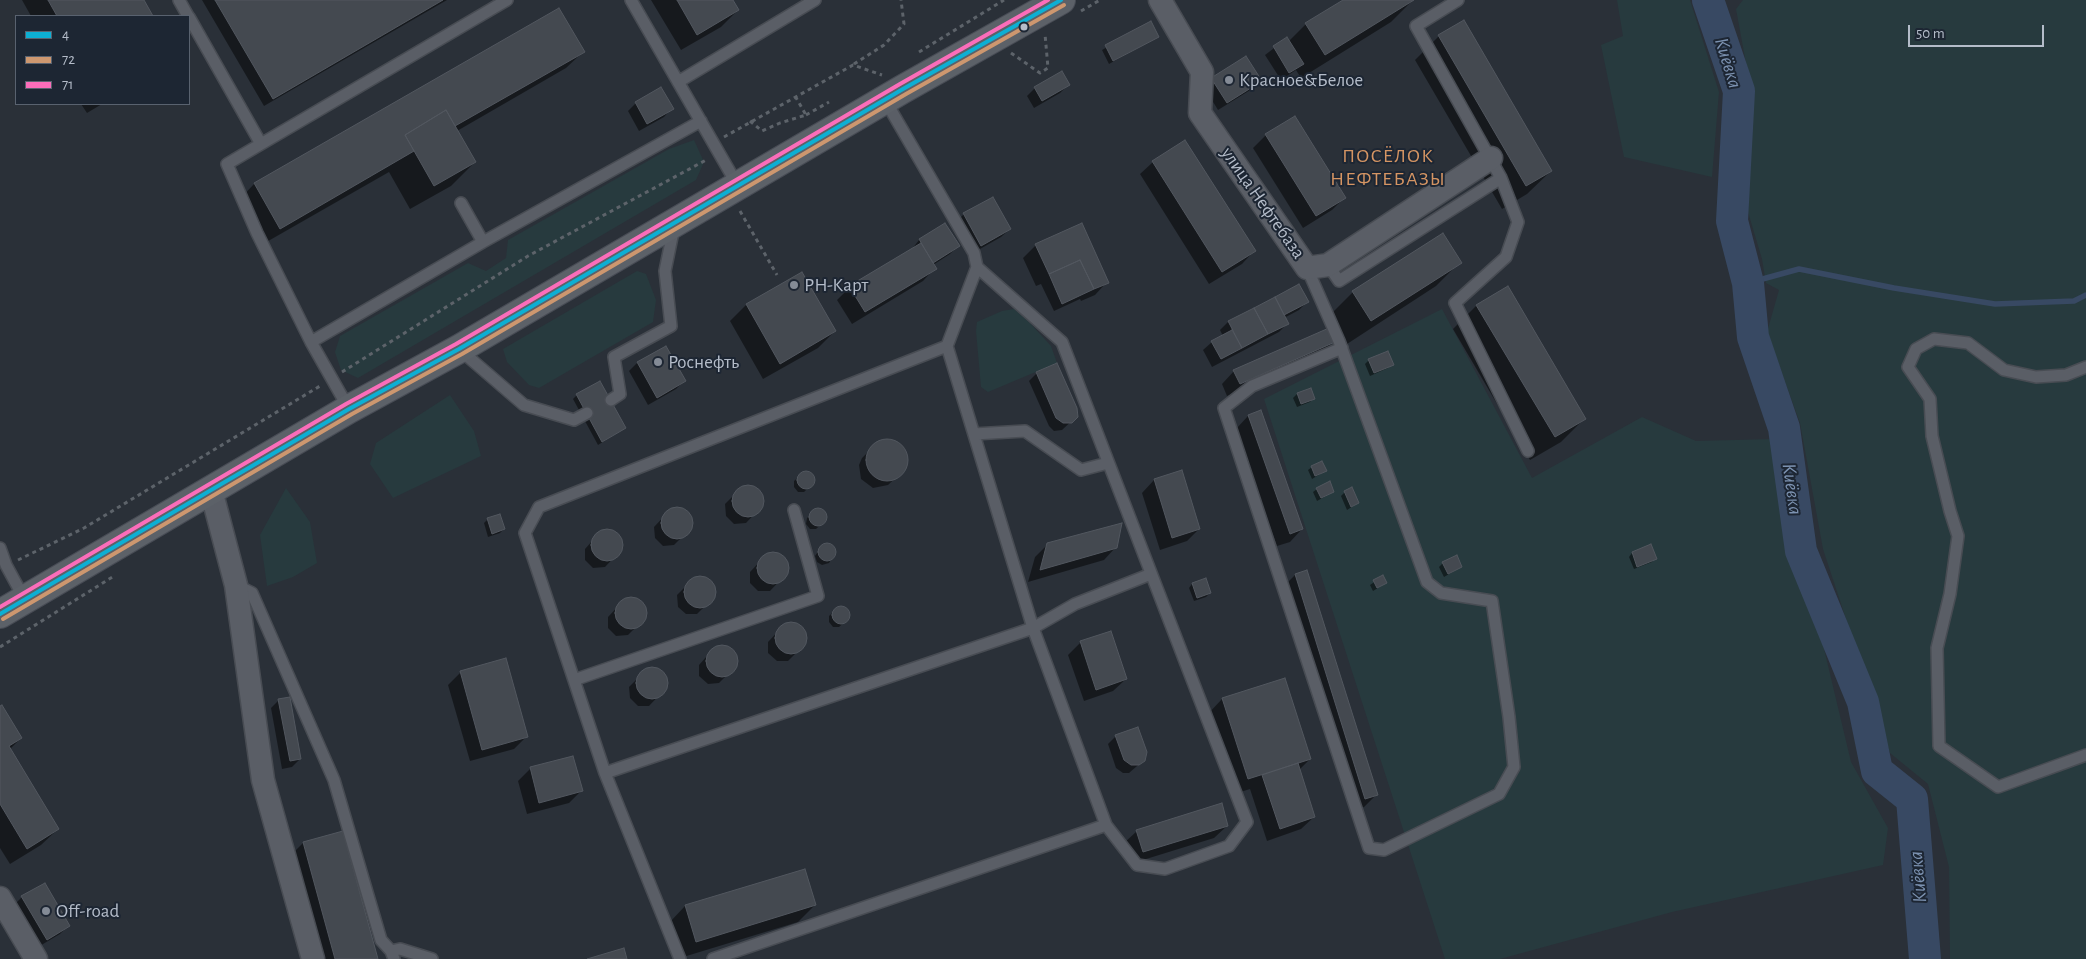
<!DOCTYPE html>
<html>
<head>
<meta charset="utf-8">
<style>
  body { margin:0 }
  #map { position:relative; width:2086px; height:959px; overflow:hidden; background:#2a3038; font-family:"Alegreya Sans",sans-serif }
  canvas { display:block }
  .legend { position:absolute; left:15px; top:15px; width:175px; height:90px; box-sizing:border-box; background:#1d2633; border:1px solid #59626f; margin:0; padding:6px 9px; list-style:none; font-size:15px; color:#b4bcc9 }
  .legend li { display:flex; align-items:center; gap:10px; height:25px }
  .legend b { width:25px; border:1px solid #59626f }
  .scale { position:absolute; left:1908px; top:25px; width:136px; height:22px; box-sizing:border-box; border:2px solid #b4bcc9; border-top:0; padding-left:6px; font-size:15px; line-height:18px; white-space:nowrap; color:#b4bcc9; -webkit-text-stroke:4px #1d2633; paint-order:stroke }
</style>
</head>
<body>
<div id="map">
<canvas width="2086" height="959"></canvas>
<ul class="legend">
<li><b style="height:6px;background:#0dafd3"></b>4</li>
<li><b style="height:6px;background:#cd976f"></b>72</li>
<li><b style="height:6px;background:#fb6dba"></b>71</li>
</ul>
<div class="scale">50 m</div>
</div>
<script>
const g = document.querySelector('canvas').getContext('2d');
g.lineJoin = 'round';
function paint(path, color) { g.fillStyle = color; g.fill(path, 'evenodd'); }
const toPath = rows => new Path2D(rows.map(r => 'M' + r).join(''));
function strokePath(path, color, width, dash) { g.strokeStyle = color; g.lineWidth = width; g.lineCap = dash ? 'butt' : 'round'; g.setLineDash(dash || []); g.stroke(path); }
function write(font, color, halo, rows, align = 'center') {
  g.font = font + ' "Alegreya Sans",sans-serif'; g.lineWidth = 4; g.setLineDash([]); g.textBaseline = 'middle'; g.strokeStyle = halo; g.fillStyle = color; for (const [text, x, y, turn = 0] of rows) {
    g.save(); g.translate(x, y); g.rotate((+turn || 0) * Math.PI / 180); g.textAlign = isNaN(turn) ? turn : align; if (halo) g.strokeText(text, 0, 0); g.fillText(text, 0, 0); g.restore();
  }
}
const green = toPath([
  [1617,0,1690,0,1719,92,1712,177,1624,157,1601,45,1623,36],
  [1743,0,2086,0,2086,959,1950,959,1949,867,1928,784,1890,753,1823,549,1800,423,1767,332,1779,290,1766,283,1762,259,1748,212,1753,101,1736,9],
  [694,140,704,162,696,180,358,378,341,370,335,352,340,336,468,263,486,271,506,258,508,240,669,149],
  [637,271,646,274,656,300,653,322,539,388,529,385,507,362,503,349],
  [1014,309,1029,322,1051,346,1057,363,988,392,981,387,976,331,977,322,1002,311],
  [1442,309,1532,478,1642,417,1696,441,1774,439,1851,762,1888,828,1883,865,1672,912,1500,959,1445,959,1264,399],
  [450,395,474,431,481,456,393,498,370,464,376,443],
  [286,488,310,522,317,563,293,577,267,586,260,535]
]);
const shadow = toPath([
  [22,0,142,0,152,16,31,16],
  [202,0,447,0,264,106],
  [651,0,732,0,738,10,721,27,681,50],
  [1345,0,1413,0,1391,22,1301,78,1296,70,1281,80,1265,55,1286,39,1288,42,1306,24],
  [558,9,583,52,566,68,457,131,475,162,451,186,410,209,389,172,263,244,238,201,254,184],
  [1150,23,1157,37,1109,64,1102,50],
  [1439,36,1551,171,1527,194,1502,209,1415,60],
  [1212,79,1260,81,1252,89,1218,110,1204,87],
  [1069,84,1060,93,1034,108,1027,96,1035,88],
  [636,103,672,108,664,117,639,131,628,111],
  [81,104,102,104,87,113],
  [1295,117,1345,197,1332,210,1303,228,1253,148,1266,135],
  [1153,162,1254,251,1242,264,1209,284,1140,174],
  [964,214,1010,229,1001,237,973,253,956,222],
  [945,225,958,246,950,254,933,265,935,268,923,281,852,324,837,300,850,287,912,249,919,240],
  [1036,245,1107,282,1095,295,1081,301,1080,299,1054,311,1041,284,1036,286,1023,258],
  [1460,262,1436,286,1347,344,1329,316,1353,292],
  [1299,285,1307,302,1299,310,1284,318,1287,324,1279,332,1212,367,1203,350,1212,342,1223,336,1220,330,1228,322],
  [746,305,835,331,818,348,763,379,730,321],
  [1477,305,1585,418,1561,442,1530,460,1453,329],
  [1333,342,1321,354,1227,396,1222,384,1234,371],
  [665,347,684,381,676,389,648,405,629,371,637,363],
  [1369,360,1392,364,1388,368,1370,376,1365,364],
  [1037,373,1076,417,1062,430,1054,431,1049,426,1029,381],
  [1310,389,1314,398,1310,402,1297,407,1293,398,1297,394],
  [577,395,625,428,598,445,573,399],
  [1248,416,1302,529,1290,542,1277,546,1236,429],
  [883,441,891,441,903,449,906,464,903,471,888,485,873,488,861,479,859,465,862,458,876,444],
  [1312,467,1325,471,1312,479,1308,470],
  [804,472,810,472,814,477,813,483,804,492,798,492,794,487,794,481],
  [1181,472,1199,529,1187,541,1160,550,1142,493,1154,480],
  [742,487,753,487,762,494,762,506,746,523,734,524,726,516,725,504],
  [1317,489,1333,492,1317,501,1313,492],
  [1345,492,1358,503,1347,510,1341,496],
  [671,509,682,509,691,517,691,528,674,545,663,546,655,538,654,527],
  [816,509,822,510,826,514,825,521,816,529,810,529,806,524,807,518],
  [488,519,504,529,500,533,488,537,484,523],
  [601,531,613,531,621,539,621,550,605,567,593,568,585,560,585,549],
  [828,544,834,547,835,553,829,563,822,565,817,562,815,556,822,546],
  [1048,544,1116,547,1104,560,1028,582,1035,557],
  [1650,546,1655,558,1652,562,1634,569,1629,557,1632,553],
  [778,554,786,562,787,573,770,591,758,591,750,583,750,572,766,555],
  [1443,563,1461,567,1444,577,1439,567],
  [1295,575,1376,795,1364,807,1353,811,1283,587],
  [1383,576,1386,583,1373,591,1370,585],
  [694,578,705,578,714,585,714,597,697,614,686,614,678,607,677,595],
  [1192,584,1210,593,1206,597,1194,601,1189,588],
  [636,599,644,607,645,618,628,635,616,636,608,628,608,617,624,600],
  [838,607,845,608,849,613,848,619,839,627,833,627,829,622,829,616],
  [784,625,796,625,804,632,805,644,788,661,777,661,768,653,768,642],
  [1081,642,1126,679,1113,691,1084,701,1068,655],
  [715,647,727,647,735,654,736,666,719,683,708,684,699,676,699,665],
  [657,669,666,677,666,688,649,706,638,706,630,698,629,687,646,670],
  [461,672,527,736,514,749,470,761,448,685],
  [1284,679,1310,759,1299,770,1314,817,1301,829,1267,841,1250,789,1231,795,1206,716,1222,699],
  [279,700,300,759,292,767,282,769,271,708],
  [0,708,21,738,10,749,58,829,41,845,10,864,0,848],
  [1116,736,1144,760,1129,773,1123,773,1116,768,1108,744],
  [531,768,581,791,569,803,527,814,518,781],
  [1227,826,1214,838,1130,864,1124,843,1137,831],
  [303,843,377,959,314,959,287,859],
  [22,897,68,926,60,934,38,947,14,905],
  [815,905,798,922,680,958,669,923,685,906]
]);
const stream = toPath([
  [1748,283,1799,269,1894,288,1995,304,2074,301,2086,295]
]);
const river = toPath([
  [1708,0,1739,91,1732,221,1748,283,1753,337,1784,428,1801,551,1863,702,1877,771,1912,799,1925,959]
]);
const building = toPath([
  [48,0,144,0,153,16,57,16,48,0],
  [215,0,443,0,273,99,215,0],
  [677,0,733,0,739,10,697,35,677,0],
  [1343,0,1414,0,1325,55,1305,23,1343,0],
  [559,8,585,52,455,126,446,110,405,135,414,151,280,229,254,183,559,8],
  [1464,20,1552,171,1526,186,1438,35,1464,20],
  [1151,21,1159,37,1113,61,1105,45,1151,21],
  [1287,37,1304,64,1289,73,1273,46,1287,37],
  [1246,56,1262,81,1227,103,1211,78,1246,56],
  [1062,71,1070,85,1042,101,1034,87,1062,71],
  [661,87,674,109,647,124,635,102,661,87],
  [446,110,476,162,434,186,405,135,446,110],
  [1295,116,1346,198,1316,216,1265,134,1295,116],
  [1185,140,1256,251,1222,272,1152,161,1185,140],
  [993,197,1011,229,981,246,963,213,993,197],
  [945,223,960,246,933,263,919,239,945,223],
  [1082,223,1109,283,1094,289,1080,260,1049,274,1035,244,1082,223],
  [1443,233,1462,263,1371,321,1352,291,1443,233],
  [921,243,937,269,865,312,849,286,921,243],
  [1080,260,1094,289,1062,304,1049,274,1080,260],
  [802,272,836,331,780,364,746,304,802,272],
  [1299,284,1309,302,1284,315,1275,297,1299,284],
  [1508,286,1586,419,1555,437,1476,305,1508,286],
  [1275,297,1289,324,1268,334,1254,308,1275,297],
  [1254,308,1268,334,1242,348,1228,321,1254,308],
  [1329,328,1335,342,1240,384,1233,370,1329,328],
  [1232,330,1242,348,1221,359,1211,341,1232,330],
  [666,346,686,381,657,398,637,362,666,346],
  [1388,351,1394,365,1374,373,1368,359,1388,351],
  [1057,363,1077,408,1078,417,1072,423,1063,423,1056,418,1036,372,1057,363],
  [600,381,626,428,602,442,576,394,600,381],
  [1311,388,1315,399,1301,404,1297,393,1311,388],
  [1261,410,1303,529,1290,534,1248,415,1261,410],
  '866 460a21 21 0 1 1 42 0a21 21 0 1 1-42 0Z',
  [1322,461,1327,471,1315,476,1311,466,1322,461],
  [1182,470,1200,529,1172,538,1154,479,1182,470],
  '797 480a9 9 0 1 1 18 0a9 9 0 1 1-18 0Z',
  [1330,481,1334,492,1321,498,1316,488,1330,481],
  '732 501a16 16 0 1 1 32 0a16 16 0 1 1-32 0Z',
  [1352,487,1359,503,1351,507,1344,491,1352,487],
  '661 523a16 16 0 1 1 32 0a16 16 0 1 1-32 0Z',
  '809 517a9 9 0 1 1 18 0a9 9 0 1 1-18 0Z',
  [500,514,505,529,492,534,487,518,500,514],
  [1122,523,1117,548,1040,570,1047,543,1122,523],
  '591 545a16 16 0 1 1 32 0a16 16 0 1 1-32 0Z',
  '818 552a9 9 0 1 1 18 0a9 9 0 1 1-18 0Z',
  [1651,544,1657,559,1637,567,1632,552,1651,544],
  '757 568a16 16 0 1 1 32 0a16 16 0 1 1-32 0Z',
  [1457,555,1462,567,1448,574,1442,562,1457,555],
  [1307,570,1378,795,1365,799,1295,574,1307,570],
  [1383,575,1387,583,1377,588,1373,580,1383,575],
  '684 592a16 16 0 1 1 32 0a16 16 0 1 1-32 0Z',
  [1206,578,1211,593,1197,598,1192,583,1206,578],
  '615 613a16 16 0 1 1 32 0a16 16 0 1 1-32 0Z',
  '832 615a9 9 0 1 1 18 0a9 9 0 1 1-18 0Z',
  '775 638a16 16 0 1 1 32 0a16 16 0 1 1-32 0Z',
  [1111,631,1127,679,1096,690,1080,641,1111,631],
  '706 661a16 16 0 1 1 32 0a16 16 0 1 1-32 0Z',
  [506,658,528,737,482,750,460,671,506,658],
  '636 683a16 16 0 1 1 32 0a16 16 0 1 1-32 0Z',
  [1285,678,1311,759,1248,779,1222,698,1285,678],
  [290,697,301,759,290,761,278,699,290,697],
  [2,705,22,738,9,746,59,829,27,849,0,804,0,706,2,705],
  [1138,727,1147,752,1145,761,1139,765,1131,765,1124,760,1115,735,1138,727],
  [573,756,583,791,539,803,530,767,573,756],
  [1298,763,1315,817,1280,829,1262,775,1298,763],
  [1222,803,1228,826,1143,852,1136,830,1222,803],
  [343,831,378,959,335,959,303,842,343,831],
  [805,869,816,905,696,942,685,905,805,869],
  [45,883,70,926,47,940,21,896,45,883],
  [624,948,627,959,587,959,624,948]
]);
const path = toPath([
  [1081,11,1100,0],
  [919,52,1004,0],
  [1011,53,1040,73,1048,68,1045,34],
  [854,64,884,45,904,24,901,0],
  [806,115,829,102],
  [750,121,762,131,780,123,806,115,795,96],
  [724,137,853,65,882,75],
  [740,211,777,275],
  [342,372,528,256,708,159],
  [18,560,84,528,320,386],
  [0,647,114,576]
]);
const service = toPath([
  [179,0,188,16],
  [631,0,738,186],
  [189,17,261,144,507,0],
  [678,82,815,0],
  [885,100,974,253,977,267,947,346,1033,628,1106,825,1137,865,1165,869,1229,846,1247,822,1062,342,977,267],
  [261,144,227,164,257,233,311,342,349,409],
  [1501,178,1518,222,1506,257,1455,303,1528,451],
  [483,242,701,121],
  [1328,265,1339,281,1501,178,1416,26,1458,0],
  [1307,268,1339,341,1427,582,1441,593,1492,601,1509,717,1514,767,1499,794,1384,850,1369,848,1224,408,1252,386,1342,348],
  [311,342,483,242,461,203],
  [947,346,539,507,525,533,605,773,1033,628,1075,604,1151,574],
  [459,349,524,405,574,420,587,413],
  [2086,367,2066,375,2036,377,2004,370,1968,343,1934,339,1916,349,1908,367,1930,399,1932,436,1950,511,1958,536,1950,594,1937,648,1939,746,1998,787,2086,755],
  [611,400,620,394,614,357,671,326,665,271,674,227],
  [974,434,1025,431,1081,470,1108,463],
  [0,548,6,565,25,600],
  [236,585,252,593,334,780,381,940,391,951],
  [574,680,818,596,794,510],
  [605,773,680,959],
  [394,959,391,951,400,949,432,959],
  [713,959,1106,825]
]);
const minor = toPath([
  [1160,0,1202,72,1200,113,1307,268,1328,265,1491,158],
  [211,490,236,585,263,780,313,959],
  [0,898,36,959]
]);
const primary = toPath([
  [0,614,349,409,459,349,903,89,1061,0]
]);
const bus1 = toPath([
  [0,614,349,409,459,349,903,89,1061,0]
]);
const bus2 = toPath([
  [3,619,352,414,462,354,906,94,1064,5]
]);
const bus3 = toPath([
  [0,607,346,404,456,344,900,84,1048,0]
]);
const markers = [
  [1024,27,4.5,"#b4bcc9"],
  [1229,80,5,"#848b96"],
  [794,285,5,"#848b96"],
  [658,362,5,"#848b96"],
  [46,911,5,"#848b96"]
];
const poiNames = [
  ["Красное&Белое",1239,80],
  ["РН-Карт",804,285],
  ["Роснефть",668,362],
  ["Off-road",56,911]
];
const streetNames = [
  ["улица Нефтебаза",1263,203,55]
];
const waterNames = [
  ["Киёвка",1728,63,73],
  ["Киёвка",1792,489,82],
  ["Киёвка",1918,877,-95]
];
const neighbourhoodNames = [
  ["ПОСЁЛОК",1388,156],
  ["НЕФТЕБАЗЫ",1388,179]
];
paint(green, '#273a3e');
paint(shadow, '#0007');
strokePath(stream, '#384963', 5.5);
strokePath(river, '#384963', 32);
paint(building, '#444950');
strokePath(building, '#52575f', 1);
strokePath(service, '#484c53', 14);
strokePath(minor, '#484c53', 25);
strokePath(primary, '#484c55', 30);
strokePath(path, '#5d636a', 3, [4, 4]);
strokePath(service, '#5a5e66', 11);
strokePath(minor, '#5a5e66', 22);
strokePath(primary, '#5c6168', 28);
strokePath(bus1, '#0dafd3', 4);
strokePath(bus2, '#cd976f', 4);
strokePath(bus3, '#fb6dba', 4);
for (const [x, y, r, color] of markers) { const dot = new Path2D(); dot.arc(x, y, r, 0, 2 * Math.PI); g.fillStyle = color; g.fill(dot); strokePath(dot, '#1d2633', 2); }
write('19px', '#b4bcc9', '#1d2633', poiNames, 'left');
write('19px', '#b4bcc9', '#1d2633', streetNames);
write('italic 20px', '#7c92b1', '#1d2633', waterNames);
g.letterSpacing = '1px';
write('20px', '#d59563', '#1d2633', neighbourhoodNames);
g.letterSpacing = '0px';
</script>
</body>
</html>
